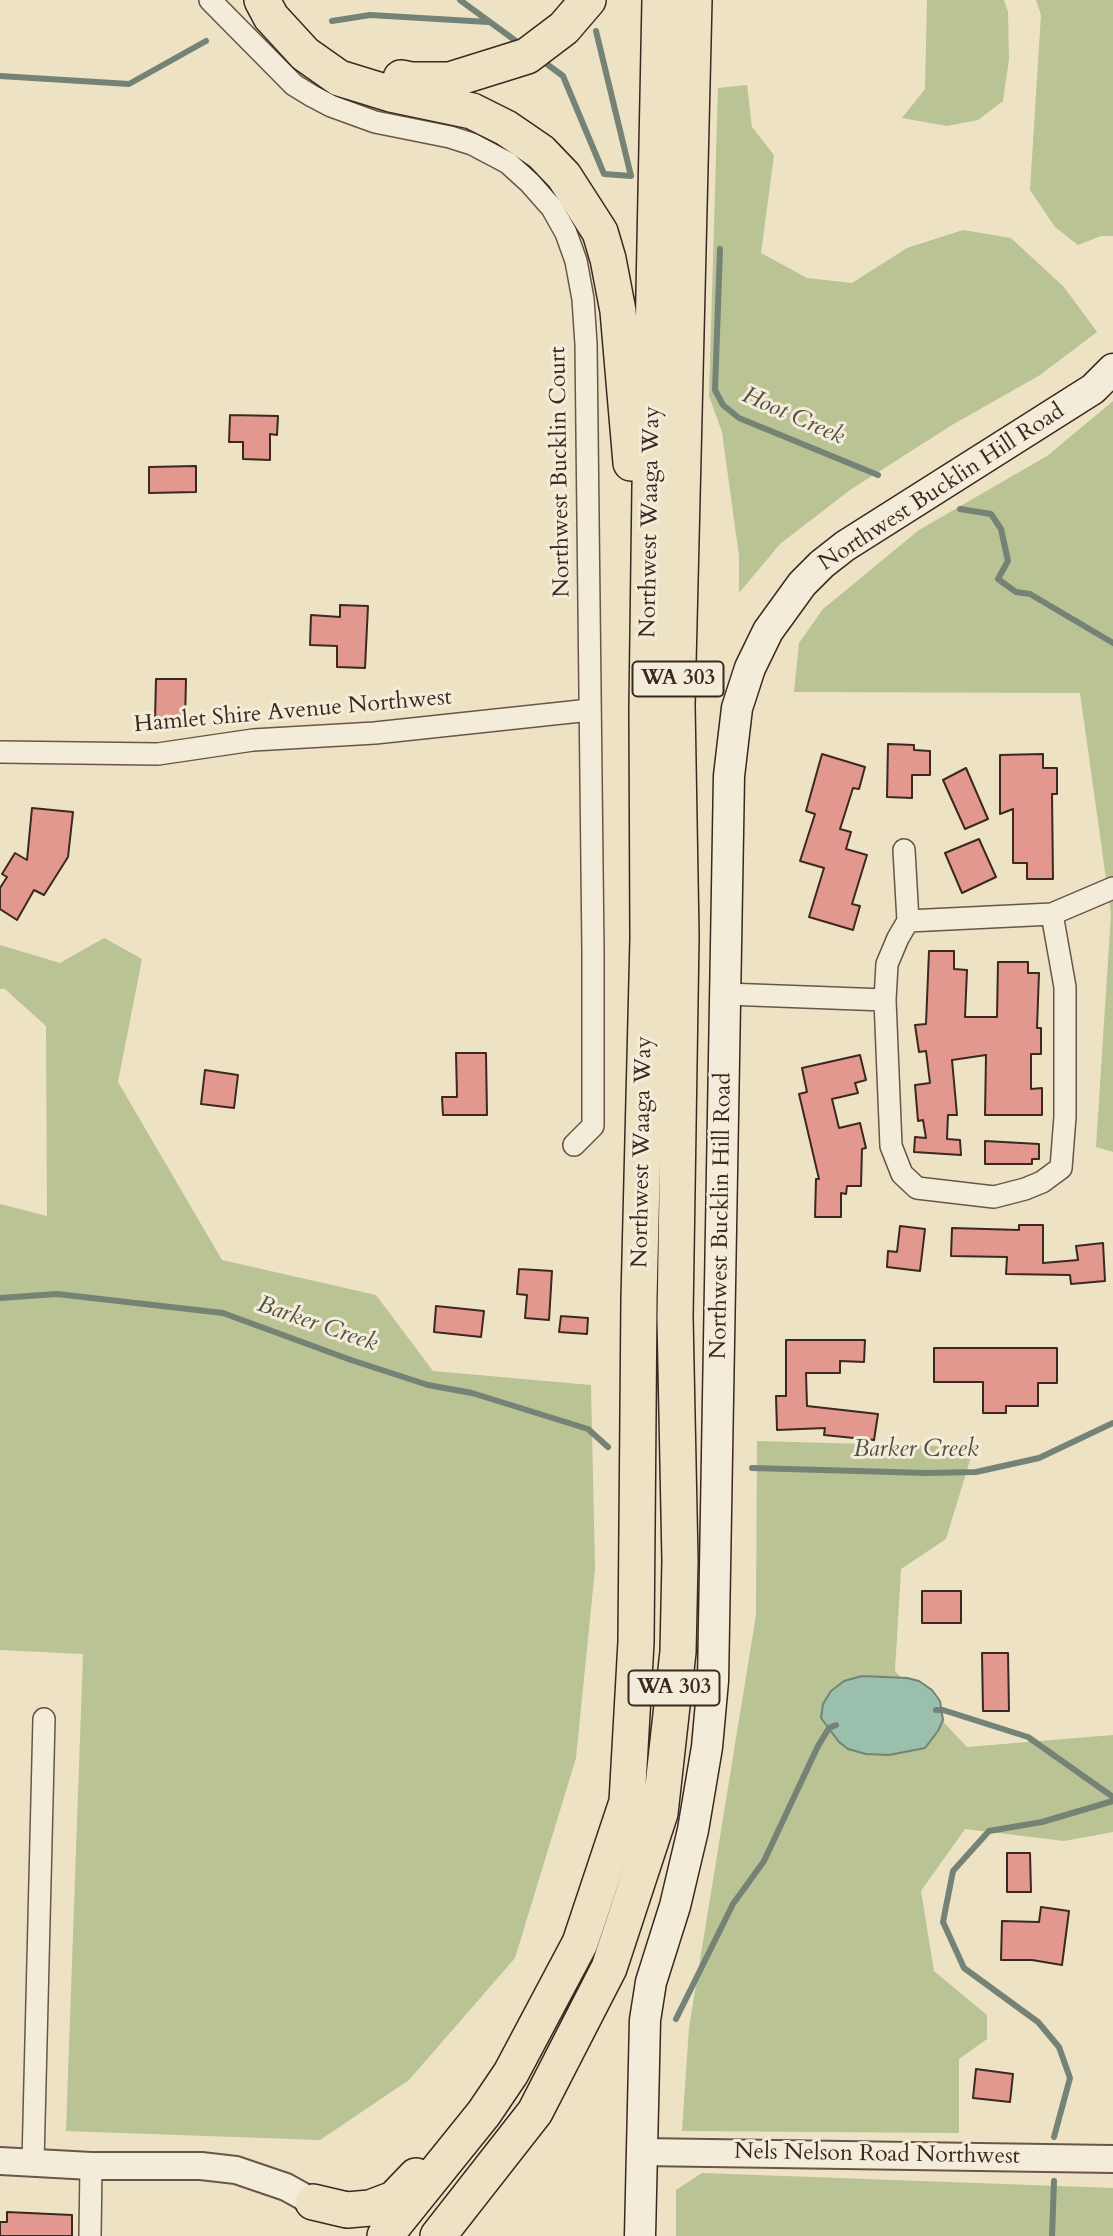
<!DOCTYPE html>
<html>
<head>
<meta charset="utf-8">
<style>
  body { margin:0 }
  canvas { display:block; background:#ede2c4 }
</style>
</head>
<body>
<canvas width="1113" height="2236"></canvas>
<script>
const g = document.querySelector('canvas').getContext('2d');
g.lineJoin = 'round';
function paint(path, color) { g.fillStyle = color; g.fill(path, 'evenodd'); }
const toPath = rows => new Path2D(rows.map(r => 'M' + r).join(''));
function strokePath(path, color, width, dash) { g.strokeStyle = color; g.lineWidth = width; g.lineCap = dash ? 'butt' : 'round'; g.setLineDash(dash || []); g.stroke(path); }
function write(font, color, halo, rows, align = 'center') {
  g.font = font + ' Cardo,serif'; g.lineWidth = 6; g.setLineDash([]); g.textBaseline = 'middle'; g.strokeStyle = halo; g.fillStyle = color; for (const [text, x, y, turn = 0] of rows) {
    g.save(); g.translate(x, y); g.rotate((+turn || 0) * Math.PI / 180); g.textAlign = isNaN(turn) ? turn : align; if (halo) g.strokeText(text, 0, 0); g.fillText(text, 0, 0); g.restore();
  }
}
const green = toPath([
  [927,0,1004,0,1008,12,1009,59,1003,101,978,120,947,126,902,118,925,89],
  [1036,0,1113,0,1113,236,1101,236,1078,245,1055,227,1030,190,1041,15],
  [747,85,752,127,774,155,761,253,807,278,852,283,907,248,963,230,1011,238,1064,287,1097,332,1040,375,952,425,850,490,780,544,739,593,739,556,722,432,709,396,718,88],
  [1113,401,1113,1152,1096,1147,1111,914,1080,693,794,692,799,643,823,609,919,530,1047,456],
  [104,938,142,959,118,1082,222,1260,376,1295,433,1371,591,1385,595,1569,576,1758,515,1958,409,2080,320,2140,66,2131,83,1654,0,1650,0,1204,47,1216,46,1026,5,989,0,989,0,945,60,963],
  [757,1441,974,1447,946,1539,901,1569,895,1671,967,1747,1113,1735,1113,1832,1064,1841,965,1829,921,1891,934,1971,987,2015,987,2039,959,2059,959,2133,682,2131,689,2028,756,1615],
  [702,2173,1113,2188,1113,2236,676,2236,676,2190]
]);
const water = toPath([
  [862,1676,907,1678,919,1681,932,1690,940,1701,943,1720,938,1731,925,1748,889,1755,866,1754,848,1749,839,1742,821,1718,823,1704,831,1691,844,1681,862,1676]
]);
const stream = toPath([
  [460,0,520,44],
  [332,21,370,15,488,22],
  [540,59,563,76,604,174,631,176,596,31],
  [0,76,129,84,206,41],
  [720,249,715,390,723,405,739,418,878,475],
  [960,509,991,514,1001,529,1008,561,998,579,1016,592,1030,594,1113,643],
  [0,1298,57,1294,223,1313,351,1360,428,1385,472,1393,588,1429,608,1447],
  [752,1468,927,1473,976,1472,1039,1458,1113,1423],
  [936,1710,943,1710,1028,1737,1113,1797],
  [676,2019,733,1904,764,1861,818,1746,829,1728,836,1725],
  [1054,2137,1070,2078,1059,2047,1038,2022,964,1968,943,1922,953,1871,989,1831,1042,1822,1113,1801],
  [1052,2236,1054,2181]
]);
const building = toPath([
  [230,415,278,416,277,435,270,434,270,460,243,459,243,442,229,442,230,415],
  [196,466,196,492,149,493,149,467,196,466],
  [340,605,368,606,365,668,337,667,337,646,310,645,311,615,340,617,340,605],
  [156,679,186,679,185,721,155,720,156,679],
  [888,744,914,745,914,750,930,751,930,775,912,775,912,798,887,797,888,744],
  [822,754,865,767,859,789,853,788,840,829,851,832,846,849,867,855,852,904,860,906,853,930,809,917,824,868,800,861,815,814,806,811,822,754],
  [1043,754,1043,768,1057,768,1057,794,1052,794,1053,879,1027,879,1027,863,1013,863,1013,809,1000,814,1000,755,1043,754],
  [966,768,988,819,965,829,943,780,966,768],
  [32,808,73,812,68,857,44,895,34,890,17,920,0,909,0,888,7,877,2,874,15,853,27,860,32,808],
  [979,839,996,877,962,893,945,853,979,839],
  [929,951,954,951,954,969,967,970,965,1017,997,1017,998,962,1028,962,1028,973,1039,973,1037,1028,1041,1028,1041,1054,1031,1054,1031,1089,1042,1088,1042,1115,985,1115,986,1055,952,1060,957,1115,948,1115,947,1139,960,1140,961,1155,914,1152,915,1137,926,1138,923,1120,918,1121,915,1085,930,1083,926,1051,919,1052,915,1025,926,1024,929,951],
  [456,1053,486,1053,487,1115,443,1115,442,1097,457,1097,456,1053],
  [860,1055,866,1080,855,1083,858,1093,832,1099,839,1128,860,1123,866,1148,862,1149,861,1186,847,1186,846,1194,841,1193,841,1217,815,1217,816,1179,819,1179,799,1094,807,1092,802,1068,860,1055],
  [205,1070,238,1075,234,1108,201,1104,205,1070],
  [985,1141,1039,1144,1039,1159,1032,1159,1032,1164,985,1164,985,1141],
  [1019,1225,1043,1225,1043,1263,1078,1260,1076,1246,1103,1243,1105,1281,1071,1284,1070,1275,1006,1274,1007,1257,951,1256,952,1228,1019,1230,1019,1225],
  [900,1226,925,1229,920,1271,887,1267,888,1251,897,1252,900,1226],
  [519,1269,552,1271,549,1320,525,1318,527,1295,517,1294,519,1269],
  [436,1306,484,1311,481,1337,434,1332,436,1306],
  [561,1316,588,1318,587,1334,559,1332,561,1316],
  [786,1340,865,1340,864,1362,840,1361,840,1373,806,1373,807,1406,878,1414,874,1440,824,1435,825,1428,777,1430,776,1396,786,1396,786,1340],
  [934,1348,1057,1348,1057,1383,1038,1383,1038,1406,1006,1406,1006,1413,983,1413,983,1382,934,1382,934,1348],
  [922,1591,961,1591,961,1623,922,1623,922,1591],
  [982,1653,1008,1653,1009,1711,983,1711,982,1653],
  [1007,1853,1030,1853,1031,1892,1007,1892,1007,1853],
  [1041,1907,1069,1911,1062,1965,1032,1960,1001,1960,1002,1921,1039,1922,1041,1907],
  [976,2069,1013,2074,1010,2102,973,2098,976,2069],
  [7,2212,72,2215,72,2236,0,2236,0,2222,7,2222,7,2212]
]);
const minor = toPath([
  [210,0,294,85,312,96,331,106,375,122,450,137,472,144,508,163,530,183,552,208,566,233,576,261,583,299,586,344,593,952,593,1126,574,1145],
  [0,752,158,754,253,740,375,733,590,710],
  [904,850,908,921],
  [1052,914,1065,987,1065,1117,1061,1168,1042,1182,1025,1189,994,1197,917,1188,902,1174,891,1146,885,1000,887,964,898,938,908,921,1052,914,1113,888],
  [726,994,885,1000],
  [33,2162,44,1719],
  [90,2236,91,2166]
]);
const tertiary = toPath([
  [642,2152,1113,2159],
  [0,2161,91,2166,201,2166,236,2170,286,2187,313,2202]
]);
const secondary = toPath([
  [640,2236,645,2020,651,1982,675,1906,693,1830,707,1747,713,1681,729,776,737,708,750,668,768,631,802,584,822,564,845,546,1093,389,1113,369]
]);
const trunk = toPath([
  [262,0,271,17,305,54,339,78,391,94,472,111,506,128,541,152,564,176,600,232,608,259,618,311,631,463],
  [401,78,411,80,450,80,527,56,564,28,588,0],
  [313,2202,347,2210,370,2208,394,2199,416,2176],
  [385,2236,484,2113,511,2073,580,1943,627,1802,636,1642,639,1299,648,939,647,708,650,487,660,0],
  [438,2236,535,2112,609,1968,660,1813,678,1652,680,1561,675,1317,681,936,677,705,694,0]
]);
const shields = [
  [678,679,91],
  [674,1688,91]
];
const shieldNames = [
  ["WA 303",678,679],
  ["WA 303",674,1688]
];
const streetNames = [
  ["Northwest Bucklin Court",561,472,-91],
  ["Northwest Bucklin Hill Road",942,488,-33],
  ["Northwest Waaga Way",651,522,-89],
  ["Hamlet Shire Avenue Northwest",293,712,-5],
  ["Northwest Waaga Way",643,1152,-89],
  ["Northwest Bucklin Hill Road",722,1216,-89],
  ["Nels Nelson Road Northwest",877,2155,1]
];
const waterNames = [
  ["Hoot Creek",793,417,24],
  ["Barker Creek",317,1325,19],
  ["Barker Creek",916,1450]
];
paint(green, '#b9c394');
paint(water, '#9abfad');
strokePath(water, '#748375', 2);
strokePath(stream, '#748375', 6);
paint(building, '#e2988f');
strokePath(building, '#3b2821', 2);
strokePath(minor, '#68564a', 24);
strokePath(tertiary, '#68564a', 30);
strokePath(secondary, '#3b2821', 33);
strokePath(trunk, '#3b2821', 38);
strokePath(minor, '#f3ecd9', 21);
strokePath(tertiary, '#f3ecd9', 26);
strokePath(secondary, '#f3ecd9', 30);
strokePath(trunk, '#ede2c4', 35);
for (const [x, y, w] of shields) { const box = new Path2D(); box.roundRect(x - w / 2, y - 17.5, w, 35, 5); g.fillStyle = '#f3ecd9'; g.fill(box); strokePath(box, '#3b2821', 2); }
write('bold 21px', '#3b2821', null, shieldNames);
write('23px', '#3b2821', '#f3ecd9', streetNames);
write('italic 24px', '#534e44', '#f3ecd9', waterNames);
</script>
</body>
</html>
